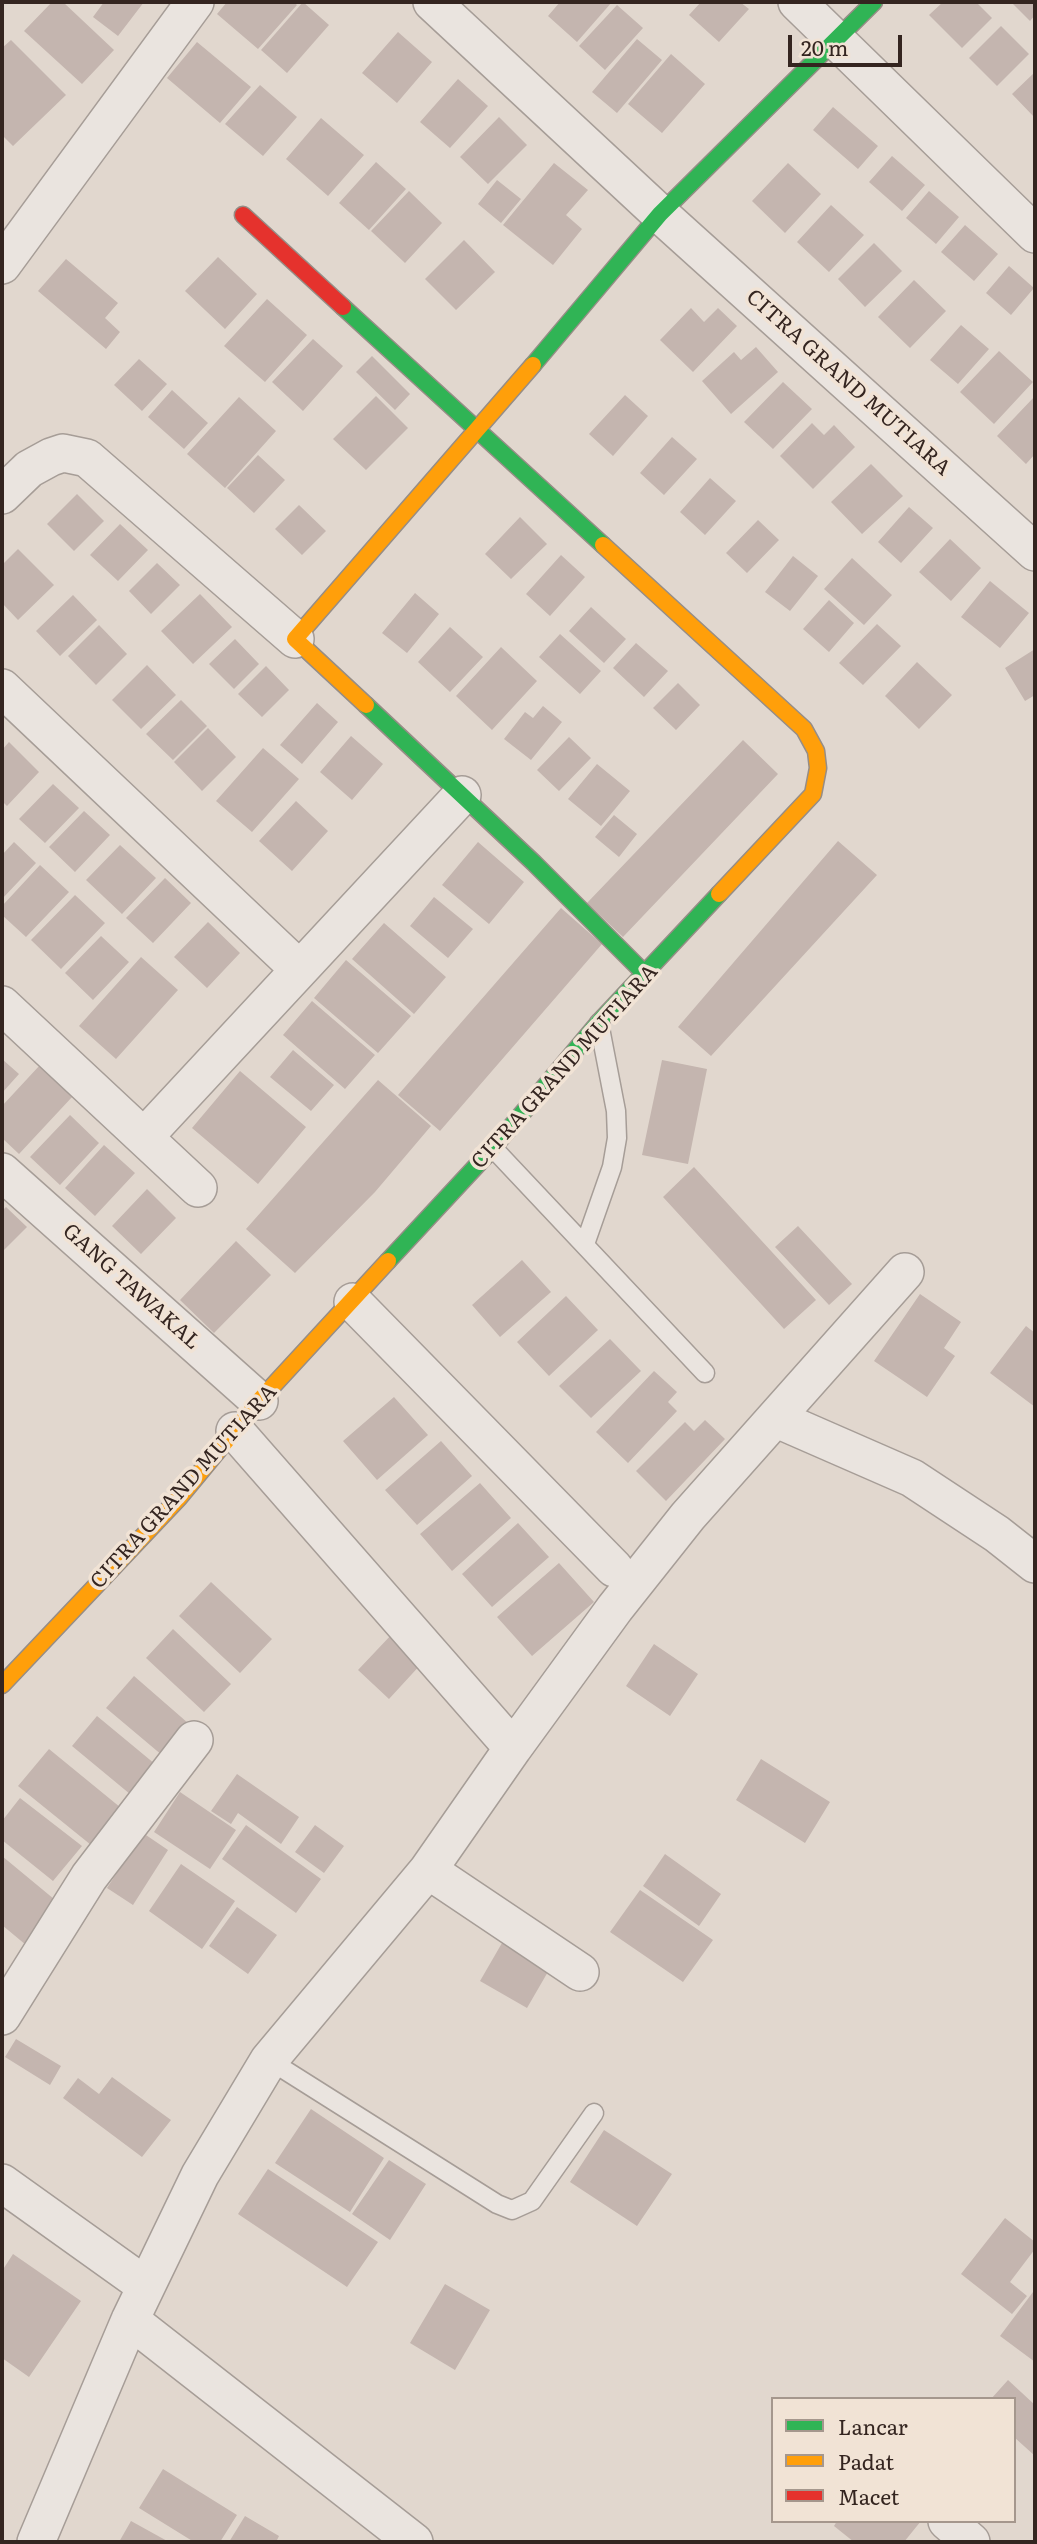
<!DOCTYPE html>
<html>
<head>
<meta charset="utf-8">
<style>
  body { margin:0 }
  #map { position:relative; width:1037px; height:2544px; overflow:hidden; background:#e1d7ce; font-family:Literata,serif }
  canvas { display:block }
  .frame { position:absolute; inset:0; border:4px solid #342520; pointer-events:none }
  .legend { position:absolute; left:771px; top:2397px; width:245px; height:126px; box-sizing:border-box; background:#f1e3d5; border:2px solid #a5978d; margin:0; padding:9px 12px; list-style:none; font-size:21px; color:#342520 }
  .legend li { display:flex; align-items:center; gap:14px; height:35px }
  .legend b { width:35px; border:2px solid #a5978d }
  .scale { position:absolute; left:788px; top:35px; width:114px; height:32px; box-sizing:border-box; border:4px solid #342520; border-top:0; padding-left:9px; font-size:21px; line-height:24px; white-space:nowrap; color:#342520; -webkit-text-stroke:5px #f1e3d5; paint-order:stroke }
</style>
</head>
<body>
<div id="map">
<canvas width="1037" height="2544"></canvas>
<div class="frame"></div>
<ul class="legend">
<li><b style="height:9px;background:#30b455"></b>Lancar</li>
<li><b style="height:9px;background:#ff9f0a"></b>Padat</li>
<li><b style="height:9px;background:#e5322d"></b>Macet</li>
</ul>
<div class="scale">20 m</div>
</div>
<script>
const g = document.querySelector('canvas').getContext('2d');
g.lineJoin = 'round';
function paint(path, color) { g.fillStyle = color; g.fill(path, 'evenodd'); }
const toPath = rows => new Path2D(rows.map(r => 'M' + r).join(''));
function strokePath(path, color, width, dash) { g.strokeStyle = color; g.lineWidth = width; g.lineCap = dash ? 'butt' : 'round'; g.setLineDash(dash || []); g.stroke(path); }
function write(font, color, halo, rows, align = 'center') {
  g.font = font + ' Literata,serif'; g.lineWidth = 7; g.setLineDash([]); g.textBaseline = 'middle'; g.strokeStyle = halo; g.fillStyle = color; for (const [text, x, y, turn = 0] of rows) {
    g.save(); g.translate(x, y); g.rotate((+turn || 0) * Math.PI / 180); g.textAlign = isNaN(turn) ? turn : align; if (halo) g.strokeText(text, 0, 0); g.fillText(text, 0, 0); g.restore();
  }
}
const building = toPath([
  [52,2,63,2,114,50,82,84,24,31],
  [104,2,144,2,118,36,93,17],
  [227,2,294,2,297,5,258,49,217,14],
  [303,2,329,25,287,73,261,50],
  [560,2,612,2,577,42,548,16],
  [701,2,740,2,749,9,719,42,689,15],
  [943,2,976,2,992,18,962,48,929,15],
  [1011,2,1035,2,1035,15,1030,21],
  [617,5,643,28,605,70,579,46],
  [1001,26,1029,54,997,86,969,58],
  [398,32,432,62,397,103,362,73],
  [637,39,662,60,617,113,592,92],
  [11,40,66,95,13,146,2,135,2,48],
  [197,42,251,87,220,123,167,78],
  [671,54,705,84,662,133,628,104],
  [1035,72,1035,118,1012,94],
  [458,79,488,106,450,148,420,122],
  [260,85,297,117,263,156,225,124],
  [833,107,878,146,858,169,813,130],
  [499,117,527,145,488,184,460,157],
  [321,118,364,155,328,196,286,159],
  [892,156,925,185,902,211,869,182],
  [376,162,406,189,369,230,339,203],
  [554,163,588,190,566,215,582,229,553,265,503,225],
  [788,163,821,194,785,233,752,201],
  [497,180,521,199,501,223,478,204],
  [409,191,442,223,405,263,371,231],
  [929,191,959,217,936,244,906,218],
  [831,205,864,235,829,272,797,242],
  [965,225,998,254,974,281,941,252],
  [464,240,495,272,456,310,425,279],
  [874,243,902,271,865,307,838,279],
  [218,257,257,294,225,329,185,291],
  [66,259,118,303,105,318,120,332,106,349,38,291],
  [1009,266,1034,288,1011,315,986,293],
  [914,280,946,311,910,348,878,317],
  [267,299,307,335,265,382,224,346],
  [691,308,704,322,718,308,737,326,693,372,660,340],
  [961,325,989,349,958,384,930,360],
  [313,339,343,366,303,411,272,382],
  [756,347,778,372,731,414,702,381,734,352,741,360],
  [999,351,1033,382,994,424,960,392],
  [372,356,410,394,395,410,356,372],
  [139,359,167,384,142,411,114,385],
  [783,382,812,409,773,449,744,422],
  [172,390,208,423,184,449,148,417],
  [625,395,648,416,613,456,589,434],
  [376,396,408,428,366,470,333,439],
  [1035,396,1035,454,1026,464,997,436],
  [239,397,276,431,225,488,187,454],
  [812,423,824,435,834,425,855,447,813,489,780,456],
  [672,437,697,459,664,495,640,473],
  [258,455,285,480,254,513,227,488],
  [871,464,903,496,862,534,831,502],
  [710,478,736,501,705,535,680,512],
  [77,494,104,521,74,551,47,524],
  [299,505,326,531,302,555,275,529],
  [909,507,933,528,901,563,878,542],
  [520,517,547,544,511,579,485,554],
  [758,520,779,540,747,573,726,553],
  [120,524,148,550,118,581,90,555],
  [950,539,981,568,951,601,919,572],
  [18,549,54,585,18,620,2,603,2,565],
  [561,555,585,577,550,616,526,594],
  [793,556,818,576,790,611,765,592],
  [852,558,892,595,864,625,824,589],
  [157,563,180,585,151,614,129,591],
  [990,581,1029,613,1000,648,961,617],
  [415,593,439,614,407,653,382,633],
  [200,594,232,627,193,664,161,631],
  [73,595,97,620,60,656,36,631],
  [829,600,854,623,829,652,803,629],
  [591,607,626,639,604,663,569,631],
  [877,624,901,646,863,685,839,663],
  [99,625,127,654,96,685,68,656],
  [450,627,483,657,450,692,418,662],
  [560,634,601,671,580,694,539,657],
  [235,639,259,664,234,689,209,664],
  [636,643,668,671,644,697,613,668],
  [501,647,537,681,492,730,456,696],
  [1035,649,1035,695,1025,701,1005,668],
  [917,662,952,695,919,729,885,696],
  [147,665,176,695,141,729,112,700],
  [266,666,289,690,262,717,238,694],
  [678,683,700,705,676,730,653,708],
  [181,700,207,726,173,760,146,734],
  [317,703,338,722,302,764,280,745],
  [543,706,562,722,531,760,504,739,525,712,533,718],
  [208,728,236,757,202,791,174,762],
  [351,736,383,764,352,800,320,772],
  [569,737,591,758,559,791,537,770],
  [743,740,778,774,623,937,587,903],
  [9,742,39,772,7,806,2,801,2,750],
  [263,748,299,779,252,832,216,801],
  [597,764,630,791,601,826,568,799],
  [53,784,79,808,45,843,19,819],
  [296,801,328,831,292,871,259,841],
  [84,811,110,835,75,872,49,847],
  [614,815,637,834,619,857,595,837],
  [838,841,877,875,711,1056,678,1027],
  [14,842,36,863,2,899,2,855],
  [478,842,524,882,489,924,442,885],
  [120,845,156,878,122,914,86,880],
  [40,865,69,892,26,937,2,915,2,906],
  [165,878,191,903,153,943,126,918],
  [75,895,105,923,61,969,31,940],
  [434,897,473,929,448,958,410,926],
  [561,908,602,944,440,1131,398,1095],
  [208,922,240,953,207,988,174,957],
  [384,923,446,977,414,1014,352,959],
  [101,936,129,962,93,1000,65,973],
  [141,957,178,990,116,1059,79,1026],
  [346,960,411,1016,378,1053,314,998],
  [312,1001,375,1055,345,1089,283,1035],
  [293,1050,334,1085,311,1111,270,1077],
  [2,1059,19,1074,2,1093],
  [662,1060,707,1069,688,1164,642,1155],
  [40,1065,73,1096,19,1154,2,1138,2,1106],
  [240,1071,306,1127,258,1184,192,1128],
  [378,1080,431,1126,375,1192,295,1273,246,1229],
  [70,1115,99,1143,60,1185,30,1157],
  [104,1145,135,1173,95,1216,65,1188],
  [694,1167,816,1300,784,1329,663,1197],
  [147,1189,176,1218,141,1254,112,1226],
  [6,1207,27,1227,2,1252,2,1211],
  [798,1226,852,1284,829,1305,775,1247],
  [236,1241,271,1275,214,1333,180,1300],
  [522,1260,551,1292,500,1337,472,1305],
  [920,1294,961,1322,944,1348,955,1356,927,1397,874,1361],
  [566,1296,598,1330,549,1376,517,1342],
  [1026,1326,1035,1333,1035,1407,990,1373],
  [610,1339,641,1371,591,1418,559,1386],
  [654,1371,677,1392,668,1402,677,1411,628,1463,596,1432],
  [394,1397,428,1435,377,1480,343,1441],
  [705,1420,725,1439,666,1501,636,1471,685,1422,694,1431],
  [441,1441,472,1476,417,1525,385,1490],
  [480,1483,511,1518,452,1571,420,1534],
  [518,1523,549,1557,492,1607,462,1574],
  [559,1563,594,1602,532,1656,497,1617],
  [211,1582,272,1639,240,1673,179,1616],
  [173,1629,231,1684,204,1712,146,1658],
  [393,1633,423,1662,389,1699,358,1670],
  [654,1644,698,1674,670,1716,626,1686],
  [134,1676,196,1730,169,1761,106,1708],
  [97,1716,161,1769,136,1799,72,1746],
  [49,1749,126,1812,96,1849,18,1786],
  [761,1759,830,1802,805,1843,736,1800],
  [237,1774,299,1817,281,1844,238,1813,231,1824,211,1811],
  [180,1792,236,1830,210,1869,154,1832],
  [20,1798,82,1846,53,1881,2,1840,2,1821],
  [246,1825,321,1879,296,1913,222,1859],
  [315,1825,344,1846,324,1873,295,1852],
  [143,1833,168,1850,133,1905,107,1888],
  [665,1854,721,1894,699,1926,643,1886],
  [2,1856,60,1904,26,1945,2,1925],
  [181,1864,235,1901,202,1949,149,1911],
  [640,1890,713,1940,683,1982,610,1932],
  [237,1907,277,1935,248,1974,209,1946],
  [502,1943,549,1970,527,2008,480,1981],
  [16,2039,61,2066,50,2085,5,2057],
  [112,2077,171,2120,142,2157,63,2098,78,2078,99,2094],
  [311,2109,384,2158,350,2212,275,2163],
  [604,2130,672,2174,637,2226,570,2182],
  [389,2160,426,2184,390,2240,352,2214],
  [268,2169,378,2242,347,2287,238,2214],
  [1005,2218,1035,2242,1035,2249,1010,2282,1027,2296,1012,2314,961,2274],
  [13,2254,81,2301,29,2377,2,2358,2,2271],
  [445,2284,490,2310,455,2370,410,2343],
  [1033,2292,1035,2293,1035,2362,1000,2336],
  [1008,2380,1035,2405,1035,2456,1014,2437,1014,2399,991,2399],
  [163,2469,237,2515,220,2542,194,2542,139,2508],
  [245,2516,279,2536,276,2542,229,2542],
  [131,2521,169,2542,119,2542],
  [837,2521,921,2521,904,2542,854,2542,834,2526]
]);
const lane = toPath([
  [493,1148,705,1373],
  [585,1244,612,1167,617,1138,616,1111,599,1023],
  [269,2060,497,2204,512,2210,532,2201,594,2113]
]);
const street = toPath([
  [432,2,660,214,1035,552],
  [797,2,1035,234],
  [2,265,195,2],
  [2,495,29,469,51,457,63,453,87,458,295,639],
  [2,688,299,969],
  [2,1005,198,1188],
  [145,1136,462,795],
  [2,1172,259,1401],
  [353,1302,614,1568],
  [777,1419,912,1478,997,1534,1035,1564],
  [235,1431,513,1748,615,1608,688,1516,905,1272],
  [428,1870,580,1972],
  [2,2016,89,1877,194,1740],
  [2,2183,146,2286],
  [130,2320,414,2542],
  [947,2521,971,2542],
  [36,2542,130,2320,200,2175,269,2060,428,1870,513,1748]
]);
const fast = toPath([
  [343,307,603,545],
  [533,365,660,214,874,2],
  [366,705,534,863,646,975],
  [388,1261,493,1148,599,1022,719,894]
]);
const slow = toPath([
  [603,545,804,729,816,751,818,768,813,794,719,894],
  [366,705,295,639,533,365],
  [2,1685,179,1498,259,1401,388,1261]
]);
const jam = toPath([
  [243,215,343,307]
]);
const streetNames = [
  ["CITRA GRAND MUTIARA",848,383,42],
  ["CITRA GRAND MUTIARA",565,1067,-48],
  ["GANG TAWAKAL",131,1287,42],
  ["CITRA GRAND MUTIARA",184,1487,-48]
];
paint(building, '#c4b5af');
strokePath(lane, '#a69d97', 21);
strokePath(street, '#a69d97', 40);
strokePath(fast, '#968d86', 19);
strokePath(slow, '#968d86', 19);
strokePath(jam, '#968d86', 19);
strokePath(lane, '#eae4df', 18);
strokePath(street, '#eae4df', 37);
strokePath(fast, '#30b455', 16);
strokePath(slow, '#ff9f0a', 16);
strokePath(jam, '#e5322d', 16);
write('21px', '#342520', '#f1e3d5', streetNames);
</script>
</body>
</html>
